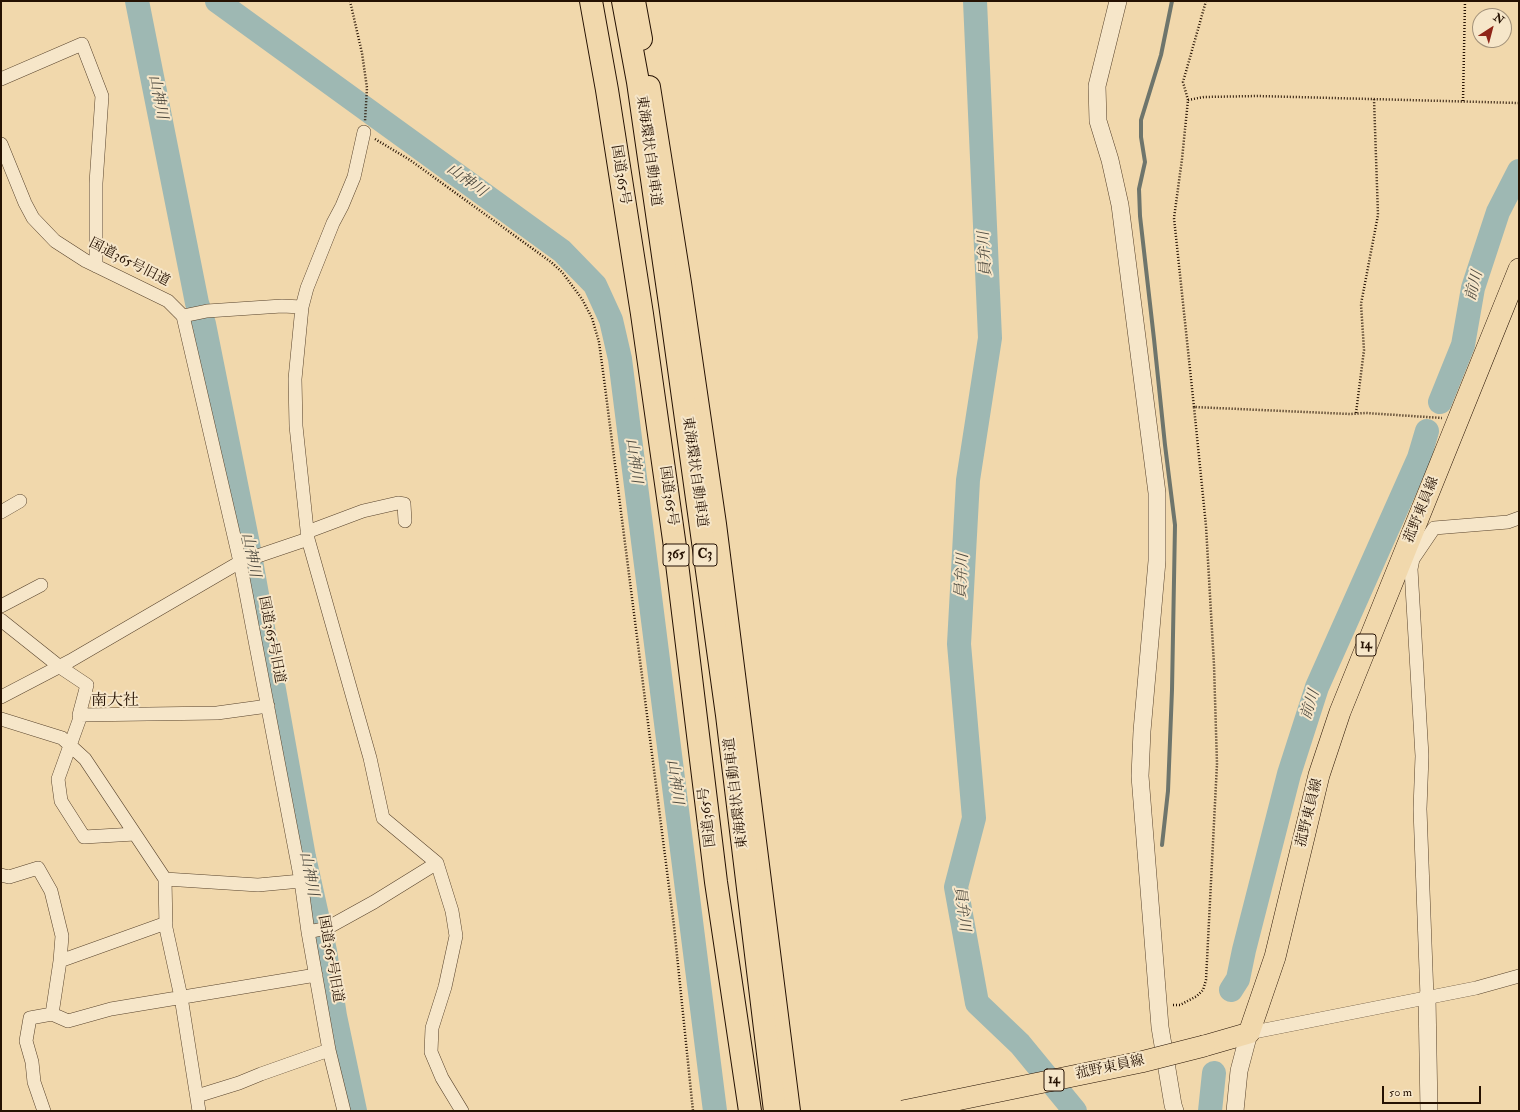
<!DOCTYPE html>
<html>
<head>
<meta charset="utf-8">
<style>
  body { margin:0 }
  #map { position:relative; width:1520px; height:1112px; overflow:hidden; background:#f1d8ac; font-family:"IM FELL Double Pica",serif }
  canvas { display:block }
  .frame { position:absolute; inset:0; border:2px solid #251102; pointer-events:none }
  .north { position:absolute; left:1472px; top:8px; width:40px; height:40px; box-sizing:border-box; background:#f6e6c9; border:1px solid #a29179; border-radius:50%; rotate:36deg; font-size:11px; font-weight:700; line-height:16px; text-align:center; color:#251102 }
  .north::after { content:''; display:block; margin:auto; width:14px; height:18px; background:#8f2418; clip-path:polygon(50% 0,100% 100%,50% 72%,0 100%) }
  .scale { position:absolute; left:1382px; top:1086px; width:99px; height:18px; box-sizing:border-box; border:2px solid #251102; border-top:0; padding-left:5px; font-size:12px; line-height:14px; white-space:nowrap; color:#251102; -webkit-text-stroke:3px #f6e6c9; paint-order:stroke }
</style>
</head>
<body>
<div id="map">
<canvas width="1520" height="1112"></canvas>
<div class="frame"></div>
<div class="north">N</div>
<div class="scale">50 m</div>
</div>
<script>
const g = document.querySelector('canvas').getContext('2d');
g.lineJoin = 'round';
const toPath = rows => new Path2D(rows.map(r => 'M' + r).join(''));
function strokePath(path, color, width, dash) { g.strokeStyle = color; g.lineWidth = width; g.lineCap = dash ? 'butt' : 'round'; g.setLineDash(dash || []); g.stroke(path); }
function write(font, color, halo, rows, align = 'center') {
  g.font = font + ' "IM FELL Double Pica","Noto Serif JP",serif'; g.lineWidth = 4; g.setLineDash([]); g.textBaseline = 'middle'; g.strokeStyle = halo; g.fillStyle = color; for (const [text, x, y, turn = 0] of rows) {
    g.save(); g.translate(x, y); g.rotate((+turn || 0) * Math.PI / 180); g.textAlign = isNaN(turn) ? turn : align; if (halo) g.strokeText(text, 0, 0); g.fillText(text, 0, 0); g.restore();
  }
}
const stream = toPath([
  [1162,845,1168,791,1172,690,1175,525,1165,445,1154,339,1140,216,1139,189,1145,162,1141,137,1141,120,1161,55,1172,1]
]);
const river = toPath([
  [137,1,197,303,204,324,248,544,304,857,325,951,335,1016,355,1111],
  [217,1,562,251,595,285,611,320,620,359,715,1111],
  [975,1,990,338,968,480,959,644,974,818,956,887,977,1003,1020,1044,1075,1111],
  [1440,402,1463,345,1473,288,1498,212,1519,171],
  [1231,990,1238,979,1244,950,1289,774,1317,687,1419,458,1427,431],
  [1210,1111,1214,1073]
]);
const path = toPath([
  [350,1,362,53,367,88,365,121],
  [1188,100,1183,82,1206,1],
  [1463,101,1465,1],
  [375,139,410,160,551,262,562,272,582,299,592,318,599,342,604,379,674,926,693,1111],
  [1194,407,1174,218,1182,159,1188,100,1204,97,1258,96,1519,103],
  [1356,413,1364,350,1361,304,1378,215,1374,99],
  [1173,1005,1180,1005,1197,996,1203,990,1206,980,1217,764,1214,665,1206,526,1194,407,1350,414,1366,413,1442,418]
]);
const minor = toPath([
  [1,79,82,44,102,96,96,183,96,266],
  [364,132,354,177,342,206,333,223,307,288,302,307,295,379,296,426,308,539,370,758,383,818,437,863,452,911,456,936,445,987,432,1028,431,1052,442,1078,462,1111],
  [1,144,25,203,33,218,55,241,86,261,168,301,183,316,240,562,301,881,308,932,329,1050,344,1111],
  [183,316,207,311,282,306,302,307],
  [1,512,20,501],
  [307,532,363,511,398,503,404,504,405,521],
  [1405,557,1413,559,1434,528,1508,522,1519,518],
  [1413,559,1411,569,1422,756,1420,809,1427,997],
  [1,606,41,585],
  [1,620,60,667,87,685,79,715,217,713,268,706],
  [1,697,70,661,240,562,308,539],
  [81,715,58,779,61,801,84,837,135,834],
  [1,719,62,738,85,759,165,879,258,885,301,881],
  [1,875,9,877,38,868,51,891,62,936,60,961,52,1014],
  [165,879,166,928,181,997,199,1111],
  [308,932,327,928,374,902,437,863],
  [60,961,166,923],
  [1249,1033,1476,988,1519,976],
  [197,1096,239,1083,261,1074,329,1050],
  [44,1111,34,1082,32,1062,26,1041,30,1018,52,1014,68,1021,111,1009,316,975]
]);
const tertiary = toPath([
  [1118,1,1097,86,1098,121,1110,160,1120,205,1157,493,1157,561,1142,731,1140,776,1160,1027,1173,1105,1175,1111],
  [1427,997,1429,1111],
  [1235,1111,1239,1071,1249,1033]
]);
const primary = toPath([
  [1204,1046,1249,1033,1275,957,1319,775,1340,712,1519,269]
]);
const trunk = toPath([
  [591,1,607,90,642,314,675,547,716,882,750,1111],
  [634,1,641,39],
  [649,87,680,283,715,524,789,1111]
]);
const motorway = toPath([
  [623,1,638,82,671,311,727,715,775,1111]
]);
const primaryBridge = toPath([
  [903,1111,1141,1062,1204,1046]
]);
const shields = [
  [676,555,26],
  [705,555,24],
  [1366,645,20],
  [1054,1080,20]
];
const shieldNames = [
  ["365",676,555],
  ["C3",705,555],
  ["14",1366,645],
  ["14",1054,1080]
];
const streetNames = [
  ["東海環状自動車道",648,151,82],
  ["国道365号",620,175,81],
  ["国道365号旧道",129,263,27],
  ["東海環状自動車道",694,472,82],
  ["国道365号",668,496,82],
  ["菰野東員線",1422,510,-68],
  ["国道365号旧道",271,640,79],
  ["東海環状自動車道",737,793,-97],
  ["菰野東員線",1310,813,-76],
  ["国道365号",708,817,-97],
  ["国道365号旧道",330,959,80],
  ["菰野東員線",1110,1068,-12]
];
const waterNames = [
  ["山神川",157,97,79],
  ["山神川",466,181,36],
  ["員弁川",986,254,-93],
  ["前川",1475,286,-75],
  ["山神川",633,461,83],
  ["山神川",250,555,79],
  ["員弁川",963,576,-87],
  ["前川",1311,705,-72],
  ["山神川",674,782,83],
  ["山神川",308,874,79],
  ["員弁川",961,909,83]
];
const quarterNames = [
  ["南大社",115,702]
];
strokePath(stream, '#6e756c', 4);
strokePath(river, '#9eb8b3', 24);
strokePath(minor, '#58432c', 14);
strokePath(tertiary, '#58432c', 18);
strokePath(primary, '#251102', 22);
strokePath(trunk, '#251102', 24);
strokePath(motorway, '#251102', 24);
strokePath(path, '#251102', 2.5, [1, 2]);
strokePath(minor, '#f6e6c9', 13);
strokePath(tertiary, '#f6e6c9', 17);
strokePath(primary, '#f1d8ac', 21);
strokePath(trunk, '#f1d8ac', 22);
strokePath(motorway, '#f1d8ac', 22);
strokePath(primaryBridge, '#251102', 22, []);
strokePath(primaryBridge, '#f1d8ac', 21);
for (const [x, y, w] of shields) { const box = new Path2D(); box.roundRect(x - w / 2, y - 11, w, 22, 3); g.fillStyle = '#f6e6c9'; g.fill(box); strokePath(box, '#251102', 1); }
write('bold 13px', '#251102', null, shieldNames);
write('14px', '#251102', '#f6e6c9', streetNames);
write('italic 15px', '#4f4b40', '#f6e6c9', waterNames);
write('16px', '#251102', '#f6e6c9', quarterNames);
</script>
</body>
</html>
